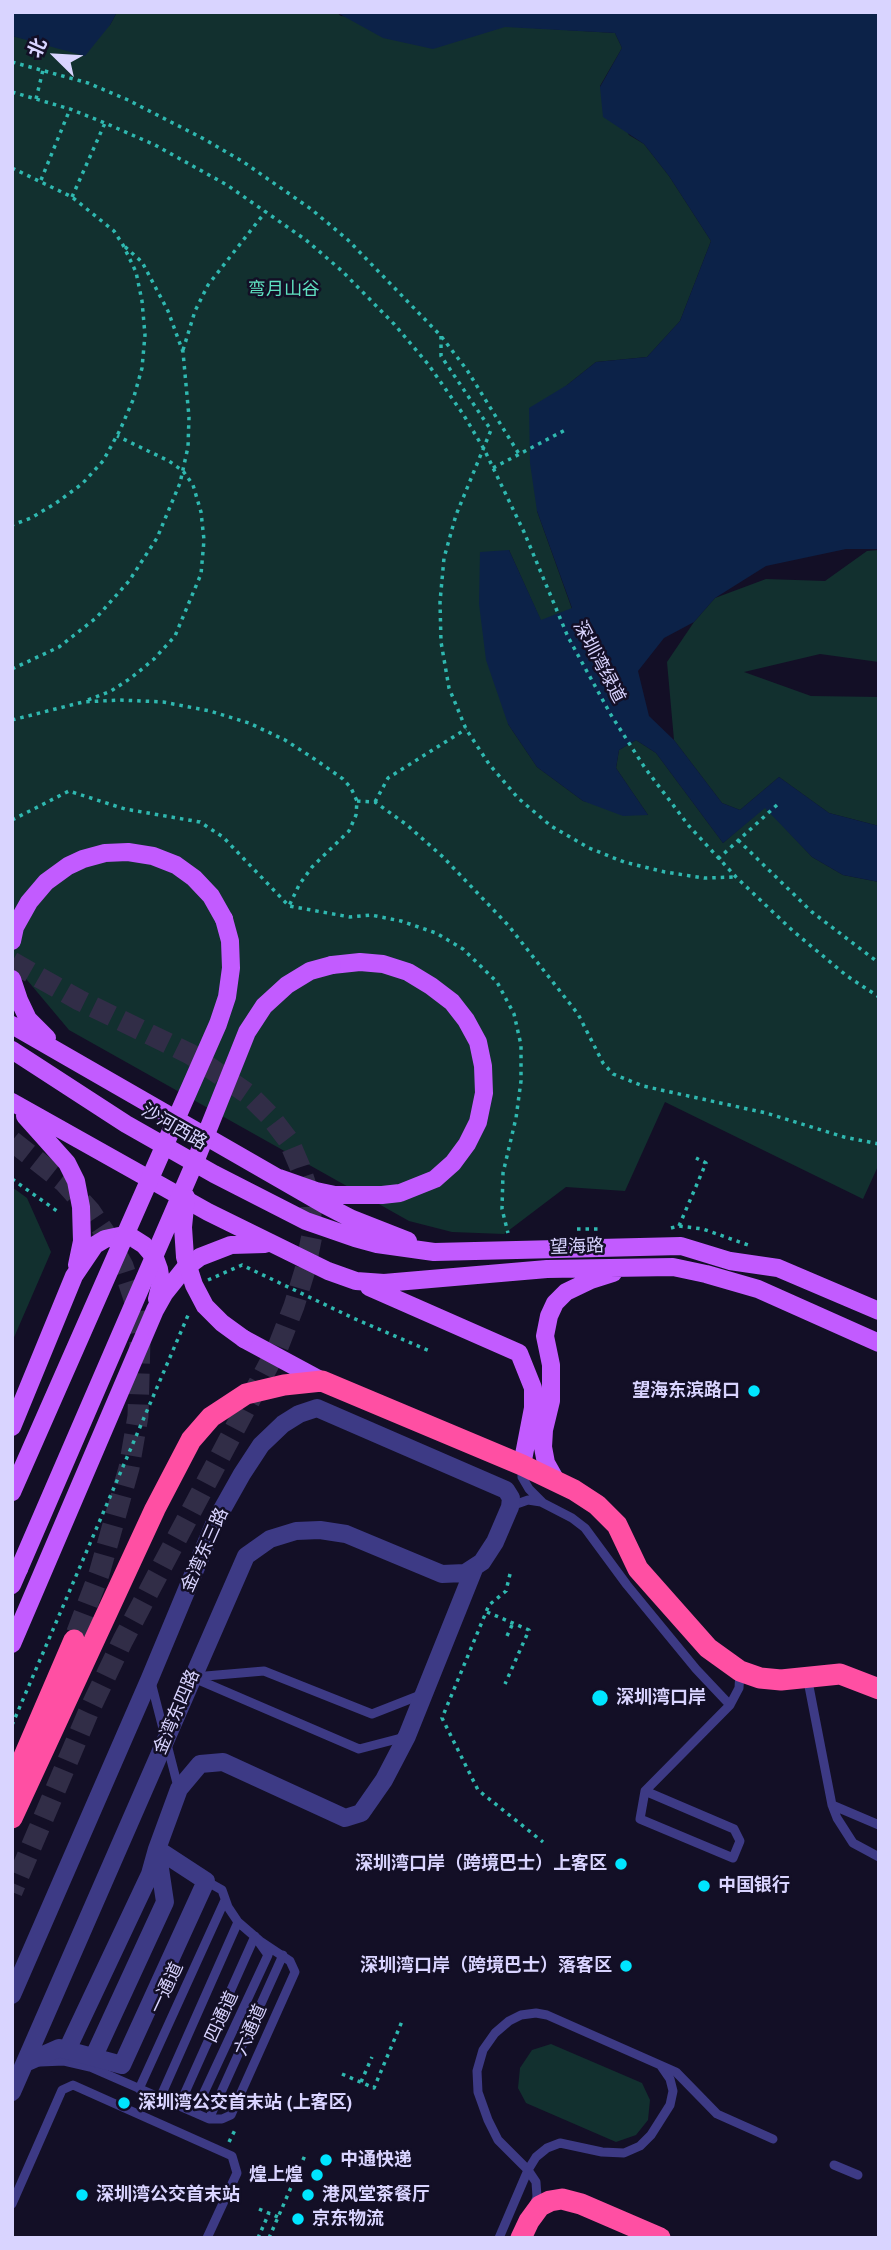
<!DOCTYPE html>
<html>
<head>
<meta charset="utf-8">
<style>
  body { margin:0 }
  #map { position:relative; width:891px; height:2250px; overflow:hidden; background:#130f26; font-family:"PT Sans","Noto Sans SC",sans-serif }
  canvas { display:block }
  .frame { position:absolute; inset:0; border:14px solid #d9d4ff; pointer-events:none }
  .north { position:absolute; left:21px; top:21px; width:70px; height:70px; -webkit-text-stroke:5px #130f26; paint-order:stroke; rotate:294deg; font-size:19px; font-weight:700; line-height:28px; text-align:center; color:#d9d4ff }
  .north::after { content:''; display:block; margin:auto; width:24px; height:32px; background:#d9d4ff; clip-path:polygon(50% 0,100% 100%,50% 72%,0 100%) }
</style>
</head>
<body>
<div id="map">
<canvas width="891" height="2250"></canvas>
<div class="frame"></div>
<div class="north">北</div>
</div>
<script>
const g = document.querySelector('canvas').getContext('2d');
g.lineJoin = 'round';
function paint(path, color) { g.fillStyle = color; g.fill(path, 'evenodd'); }
const toPath = rows => new Path2D(rows.map(r => 'M' + r).join(''));
function strokePath(path, color, width, dash) { g.strokeStyle = color; g.lineWidth = width; g.lineCap = dash ? 'butt' : 'round'; g.setLineDash(dash || []); g.stroke(path); }
function write(font, color, halo, rows, align = 'center') {
  g.font = font + ' "PT Sans","Noto Sans SC",sans-serif'; g.lineWidth = 5; g.setLineDash([]); g.textBaseline = 'middle'; g.strokeStyle = halo; g.fillStyle = color; for (const [text, x, y, turn = 0] of rows) {
    g.save(); g.translate(x, y); g.rotate((+turn || 0) * Math.PI / 180); g.textAlign = isNaN(turn) ? turn : align; if (halo) g.strokeText(text, 0, 0); g.fillText(text, 0, 0); g.restore();
  }
}
const green = toPath([
  [117,12,336,12,341,16,615,33,622,48,600,86,629,135,644,144,669,176,711,241,680,321,647,357,596,362,567,385,537,511,572,609,541,621,509,550,508,724,537,767,583,801,648,815,616,768,619,750,636,740,656,753,723,843,765,807,812,857,843,875,879,882,879,1164,863,1199,665,1102,625,1191,566,1187,504,1234,452,1232,409,1221,69,1030,12,962,12,36,40,42,110,25],
  [879,550,879,662,820,654,744,672,811,696,879,697,879,826,829,813,779,777,740,810,722,803,674,740,667,662,694,622,715,598,766,579,825,581,867,551],
  [12,1187,27,1198,51,1252,12,1342],
  [551,2044,642,2083,650,2100,648,2120,636,2135,616,2142,526,2103,518,2088,520,2068,532,2050]
]);
const water = toPath([
  [12,12,117,12,110,25,85,56,12,36],
  [336,12,879,12,879,549,846,549,766,566,715,598,694,622,664,638,638,671,649,716,674,740,722,803,740,810,779,777,829,813,879,826,879,882,843,875,812,857,765,808,723,843,656,753,636,740,619,750,616,768,648,815,623,816,583,801,537,767,508,724,486,660,479,604,480,552,509,550,541,620,572,608,537,511,530,463,529,408,567,385,596,362,647,357,680,321,711,241,669,176,644,144,603,117,600,87,622,48,615,33,505,27,433,49,383,38]
]);
const highwayTunnel = toPath([
  [12,962,79,1000,190,1054,248,1094,269,1115,289,1141,300,1167,310,1198,312,1235,305,1270,294,1306,278,1347,123,1640,88,1713,12,1892],
  [12,1141,64,1182,90,1211,105,1233,123,1266,134,1299,140,1339,138,1416,129,1468,99,1574,74,1640]
]);
const path = toPath([
  [12,62,88,83,128,100,204,139,242,161,311,209,348,240,441,336,467,370,519,454],
  [12,92,70,109,105,123,155,145,227,185,306,240,342,271,394,324,428,364,463,414,484,449,524,532,568,637,611,715,645,768,689,826,736,877,793,931,847,976,879,997],
  [36,99,43,70],
  [12,168,72,197,114,231,123,245,136,272,142,301,145,335,142,368,133,400,120,430,103,461,82,484,56,503,31,518,12,525],
  [41,180,70,109],
  [72,197,105,123],
  [441,336,441,356,491,430,456,515,444,558,440,602,441,642,449,688,466,729,489,764,518,798,551,826,589,848,624,862,665,872,704,878,736,877],
  [183,350,195,311,208,285,266,211],
  [493,468,567,429],
  [12,669,59,647,96,618,129,581,157,538,180,483,188,447,189,417,183,352,168,311,142,262,123,245],
  [88,700,111,691,131,678,154,659,175,636,201,574,204,540,201,512,193,485,183,471,169,461,117,436],
  [12,720,83,702,119,700,163,702,210,711,249,723,285,740,316,760,343,779,351,788,357,801,356,815,349,831,312,867,299,885,289,906],
  [357,801,375,802,407,825,443,857,508,925,578,1014,603,1063,613,1074,643,1086,766,1113,844,1137,879,1144],
  [375,802,388,778,466,729],
  [12,820,69,791,125,809,200,822,223,837,289,906,350,917,371,915,401,921,436,933,463,949,497,982,514,1014,521,1045,521,1081,516,1118,503,1173,502,1209,508,1233],
  [738,840,812,912,879,963],
  [718,859,778,804],
  [12,1179,57,1211],
  [679,1226,706,1163,696,1158],
  [671,1228,679,1226,703,1229,748,1245],
  [577,1229,601,1229],
  [208,1280,242,1265,353,1318,432,1352],
  [510,1574,506,1591,489,1605,442,1718,478,1790,543,1842],
  [487,1612,529,1630,505,1684],
  [507,1636,513,1623],
  [12,1725,189,1313],
  [342,2074,374,2088,403,2019],
  [361,2082,372,2057],
  [229,2142,236,2128],
  [259,2209,278,2217],
  [258,2238,269,2213],
  [269,2238,306,2153]
]);
const lane = toPath([
  [522,1466,522,1477,529,1489,543,1503,572,1518,585,1528,627,1585,696,1669,730,1705],
  [511,1506,528,1500,541,1502],
  [807,1676,832,1805,837,1818,853,1843,879,1857],
  [194,1677,264,1671,372,1714,423,1694],
  [194,1678,359,1749,405,1737],
  [151,1682,178,1787],
  [645,1791,734,1829,740,1841,733,1858,640,1819,645,1791,730,1705,739,1688,740,1672],
  [832,1805,879,1825],
  [40,2062,64,2061,90,2067,209,2119,222,2119,231,2115,295,1972,290,1961,260,1941,238,1922,228,1907,222,1890,206,1881],
  [139,2089,225,1900],
  [160,2098,238,1922],
  [179,2106,255,1936],
  [195,2112,268,1955,258,1941],
  [209,2119,283,1955],
  [834,2165,858,2175],
  [12,2204,62,2090,73,2085,232,2156,237,2173,207,2238],
  [534,2206,537,2197,536,2182,528,2170,498,2140,488,2120,478,2092,477,2071,483,2050,495,2033,509,2021,521,2015,536,2013,547,2015,676,2072,717,2114,773,2139],
  [499,2238,528,2170,536,2157,547,2148,560,2143,602,2152,624,2153,640,2146,651,2135,670,2105,673,2091,670,2079,661,2066]
]);
const street = toPath([
  [12,1995,150,1678,215,1522,242,1474,261,1445,283,1424,299,1414,317,1408,506,1490,511,1498,510,1507,495,1542,482,1562,465,1573,442,1574,346,1534,320,1530,296,1531,270,1539,246,1556,12,2092],
  [67,2050,150,1874,157,1849,179,1789,200,1764,223,1762,345,1818,361,1813,384,1780,407,1736,474,1569],
  [94,2056,165,1902,158,1855],
  [25,2063,59,2048,122,2065,206,1881,157,1849]
]);
const primary = toPath([
  [12,941,15,927,29,902,46,882,68,866,83,859,105,853,128,852,153,856,176,865,194,878,211,896,224,919],
  [12,979,19,1000,28,1019,47,1038],
  [12,1025,325,1205,352,1219,408,1241],
  [12,1050,126,1124,214,1174,306,1221,355,1238,377,1244,434,1252,681,1246,730,1261,778,1268,879,1311],
  [12,1102,208,1212,328,1271,356,1281,384,1283,547,1269,673,1267,706,1274,758,1289,879,1343],
  [25,1116,67,1163,76,1181,81,1207,82,1241,77,1265],
  [279,1178,316,1191,335,1195,382,1195,400,1193,435,1179,453,1163,467,1144,478,1122,484,1093,483,1066,478,1042,466,1020,452,1002,431,986,408,972,383,964,360,962,332,965],
  [369,1287,519,1353,533,1388,533,1408,522,1465],
  [244,1339,322,1381],
  [12,1427,74,1276,95,1245,105,1239,119,1236,133,1238,144,1245,155,1258,159,1269,161,1282,157,1299],
  [555,1479,546,1463,543,1447,544,1430,551,1401,551,1365,545,1336,549,1316,555,1303,566,1292,591,1280,613,1273],
  [12,1585,19,1569],
  [12,1644,155,1310,164,1294,184,1269,200,1257,231,1245,265,1244]
]);
const highway = toPath([
  [12,1784,74,1640],
  [12,1818,155,1509,191,1440,211,1417,246,1394,284,1385,322,1381,522,1465,574,1490,597,1505,617,1525,638,1569,708,1648,740,1671,760,1678,781,1680,840,1674,879,1689],
  [521,2238,529,2221,540,2206,550,2201,562,2199,581,2204,660,2238]
]);
const primaryBridge = toPath([
  [186,1197,183,1227,185,1257,194,1285,205,1306,222,1323,244,1339],
  [12,1492,218,1024,227,997,231,968,230,941,224,919],
  [19,1569,195,1162,247,1032,264,1006,287,985,310,971,332,965]
]);
const markers = [
  [754,1391,7,"#00e5ff"],
  [600,1698,9,"#00e5ff"],
  [621,1864,7,"#00e5ff"],
  [704,1886,7,"#00e5ff"],
  [626,1966,7,"#00e5ff"],
  [124,2103,7,"#00e5ff"],
  [326,2160,7,"#00e5ff"],
  [317,2175,7,"#00e5ff"],
  [82,2195,7,"#00e5ff"],
  [308,2195,7,"#00e5ff"],
  [298,2219,7,"#00e5ff"]
];
const parkNames = [
  ["弯月山谷",284,290]
];
const streetNames = [
  ["深圳湾绿道",599,662,62],
  ["沙河西路",174,1127,30],
  ["望海路",577,1247,-2],
  ["金湾东三路",205,1550,-66],
  ["金湾东四路",177,1712,-67],
  ["一通道",167,1988,-65],
  ["四通道",222,2017,-65],
  ["六通道",251,2030,-66]
];
const poiNames = [
  ["望海东滨路口",740,1391,"right"],
  ["深圳湾口岸",616,1698],
  ["深圳湾口岸（跨境巴士）上客区",607,1864,"right"],
  ["中国银行",718,1886],
  ["深圳湾口岸（跨境巴士）落客区",612,1966,"right"],
  ["深圳湾公交首末站 (上客区)",138,2103],
  ["中通快递",340,2160],
  ["煌上煌",303,2175,"right"],
  ["深圳湾公交首末站",96,2195],
  ["港风堂茶餐厅",322,2195],
  ["京东物流",312,2219]
];
paint(green, '#12302f');
paint(water, '#0c2248');
strokePath(highwayTunnel, '#312d47', 21, [21, 10]);
strokePath(path, '#2fb8b0', 3.5, [3.5, 5]);
strokePath(lane, '#3d3a85', 9);
strokePath(street, '#3d3a85', 18);
strokePath(primary, '#c25bff', 18);
strokePath(highway, '#ff4fa3', 21);
strokePath(primaryBridge, '#c25bff', 18);
for (const [x, y, r, color] of markers) { const dot = new Path2D(); dot.arc(x, y, r, 0, 2 * Math.PI); g.fillStyle = color; g.fill(dot); strokePath(dot, '#130f26', 2.5); }
write('18px', '#5fe0c0', '#130f26', parkNames);
write('18px', '#d9d4ff', '#130f26', streetNames);
write('bold 18px', '#d9d4ff', '#130f26', poiNames, 'left');
</script>
</body>
</html>
